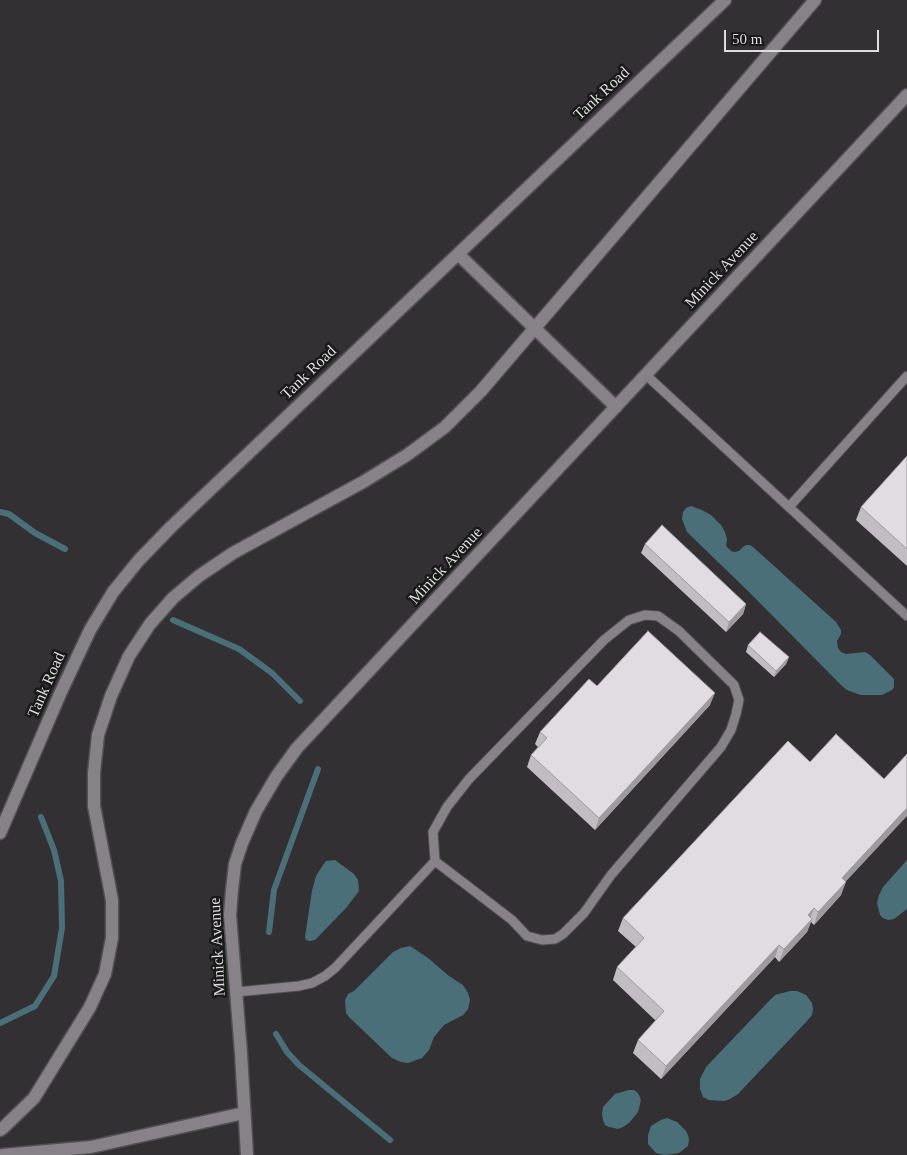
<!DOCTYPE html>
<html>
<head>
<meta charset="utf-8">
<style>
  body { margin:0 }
  #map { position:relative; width:907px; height:1155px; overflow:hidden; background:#333034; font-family:Georgia,serif }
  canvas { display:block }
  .scale { position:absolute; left:724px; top:30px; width:155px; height:22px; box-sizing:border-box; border:2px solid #dedcde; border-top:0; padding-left:6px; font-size:15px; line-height:18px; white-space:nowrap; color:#dedcde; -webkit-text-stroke:4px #1a191a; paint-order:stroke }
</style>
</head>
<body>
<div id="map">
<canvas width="907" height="1155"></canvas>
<div class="scale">50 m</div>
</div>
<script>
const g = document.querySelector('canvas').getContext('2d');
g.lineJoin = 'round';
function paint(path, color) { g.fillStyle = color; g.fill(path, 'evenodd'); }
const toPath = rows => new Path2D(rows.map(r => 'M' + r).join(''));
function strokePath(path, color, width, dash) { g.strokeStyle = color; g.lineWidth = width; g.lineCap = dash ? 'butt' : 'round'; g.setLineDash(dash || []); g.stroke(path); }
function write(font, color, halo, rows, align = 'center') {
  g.font = font + ' Georgia,serif'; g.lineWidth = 5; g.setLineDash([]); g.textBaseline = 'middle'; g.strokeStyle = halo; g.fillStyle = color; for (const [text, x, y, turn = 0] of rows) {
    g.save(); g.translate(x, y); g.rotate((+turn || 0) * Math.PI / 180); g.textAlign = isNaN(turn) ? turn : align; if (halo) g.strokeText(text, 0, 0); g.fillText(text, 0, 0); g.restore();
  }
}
const water = toPath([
  [691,506,702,510,711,515,721,525,725,532,727,539,726,546,731,551,735,552,739,551,743,547,746,545,750,545,753,547,836,622,841,630,841,634,837,641,838,648,841,652,846,654,865,652,870,655,894,679,894,687,892,690,882,695,861,695,847,690,842,686,749,592,687,532,682,519,683,512,686,508],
  [335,860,354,874,358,880,359,891,346,908,315,940,310,941,306,940,305,937,312,891,316,876,323,865,326,861],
  [907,860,907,909,894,919,888,920,883,918,880,915,877,903,879,895,883,887],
  [410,946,428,958,449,976,463,985,468,993,470,1000,468,1009,463,1015,444,1025,434,1037,429,1050,422,1058,408,1063,401,1062,392,1058,350,1018,346,1013,345,1000,348,994,354,991,393,952,401,948],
  [790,991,797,991,806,995,812,1003,813,1009,812,1015,807,1021,738,1094,730,1099,724,1101,709,1100,703,1097,700,1089,700,1079,706,1067,769,1001,775,995],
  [629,1090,634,1090,638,1093,641,1100,638,1112,629,1123,623,1127,618,1129,609,1127,605,1125,603,1120,602,1114,603,1107,615,1094],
  [667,1118,677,1122,686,1131,688,1135,689,1140,688,1146,679,1153,665,1155,656,1153,648,1144,648,1135,651,1126,661,1120]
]);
const stream = toPath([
  [0,512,9,514,35,533,65,549],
  [173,620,239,649,272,673,300,701],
  [269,932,274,890,318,769],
  [0,1023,35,1006,54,976,62,928,61,881,54,850,41,817],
  [276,1034,287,1052,299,1065,390,1140]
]);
const lane = toPath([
  [646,375,907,616],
  [789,507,907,376],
  [236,992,299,986,312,983,325,976,335,968,435,861,433,832,447,807,469,779,604,640,629,620,645,615,658,616,679,631,734,685,739,700,736,714,731,730,721,747,611,875,584,913,563,934,555,939,542,940,527,936,512,920,435,861]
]);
const street = toPath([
  [458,254,616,407],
  [0,833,60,694,90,630,113,592,139,560,171,527,725,0],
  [0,1130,3,1128,34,1098,90,1007,105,974,112,938,112,900,94,806,94,773,98,735,111,696,129,656,150,624,173,598,199,576,233,553,363,482,407,455,445,427,481,391,815,0],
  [3,1155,91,1147,244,1113],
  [247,1155,241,1053,230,915,232,890,235,864,242,843,256,811,276,777,297,748,907,95]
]);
const wall = toPath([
  [907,456,907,566,856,520,861,507],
  [645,544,746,604,743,614,726,632,641,553],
  [748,645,789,657,786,664,774,677,746,652],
  [597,686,710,705,595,830,527,767,531,755,538,747,535,744,540,732],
  [845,882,841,895,814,925,811,922,807,932,779,962,775,957,661,1079,633,1053,638,1040,656,1021,613,980,617,967,636,947,618,931,623,918]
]);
const shadedWall = toPath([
  [746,604,743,614,726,632,729,622],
  [789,657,786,664,774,677,776,671],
  [715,693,710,705,595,830,599,818],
  [907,808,907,816,837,891,842,878],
  [846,882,841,895,814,925,818,912],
  [814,908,809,921,808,915],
  [812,919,807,932,779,962,784,949],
  [779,945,775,957,661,1079,666,1066]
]);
const building = toPath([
  [907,456,907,549,861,507,907,456],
  [662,525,746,604,729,622,645,544,662,525],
  [648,631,715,693,599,818,531,755,547,738,540,732,589,679,597,686,648,631],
  [760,632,789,657,776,671,748,645,760,632],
  [836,734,884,779,907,754,907,808,842,878,846,882,818,912,814,908,808,915,812,919,784,949,779,945,666,1066,638,1040,664,1011,617,967,644,938,623,918,788,741,810,762,836,734]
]);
const streetNames = [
  ["Tank Road",602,94,-43],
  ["Minick Avenue",722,270,-47],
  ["Tank Road",309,373,-44],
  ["Minick Avenue",446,566,-47],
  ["Tank Road",47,685,-66],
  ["Minick Avenue",218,947,-93]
];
paint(water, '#4a6f79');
strokePath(stream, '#4a6f79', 6);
strokePath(lane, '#514f52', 11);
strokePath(street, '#514f52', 15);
strokePath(lane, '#868287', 9);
strokePath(street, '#868287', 12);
paint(wall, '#c2bdc2');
paint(shadedWall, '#9e9a9e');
paint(building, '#e1dce1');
strokePath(building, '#9e9a9e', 1);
write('16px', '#dedcde', '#1a191a', streetNames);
</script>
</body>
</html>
